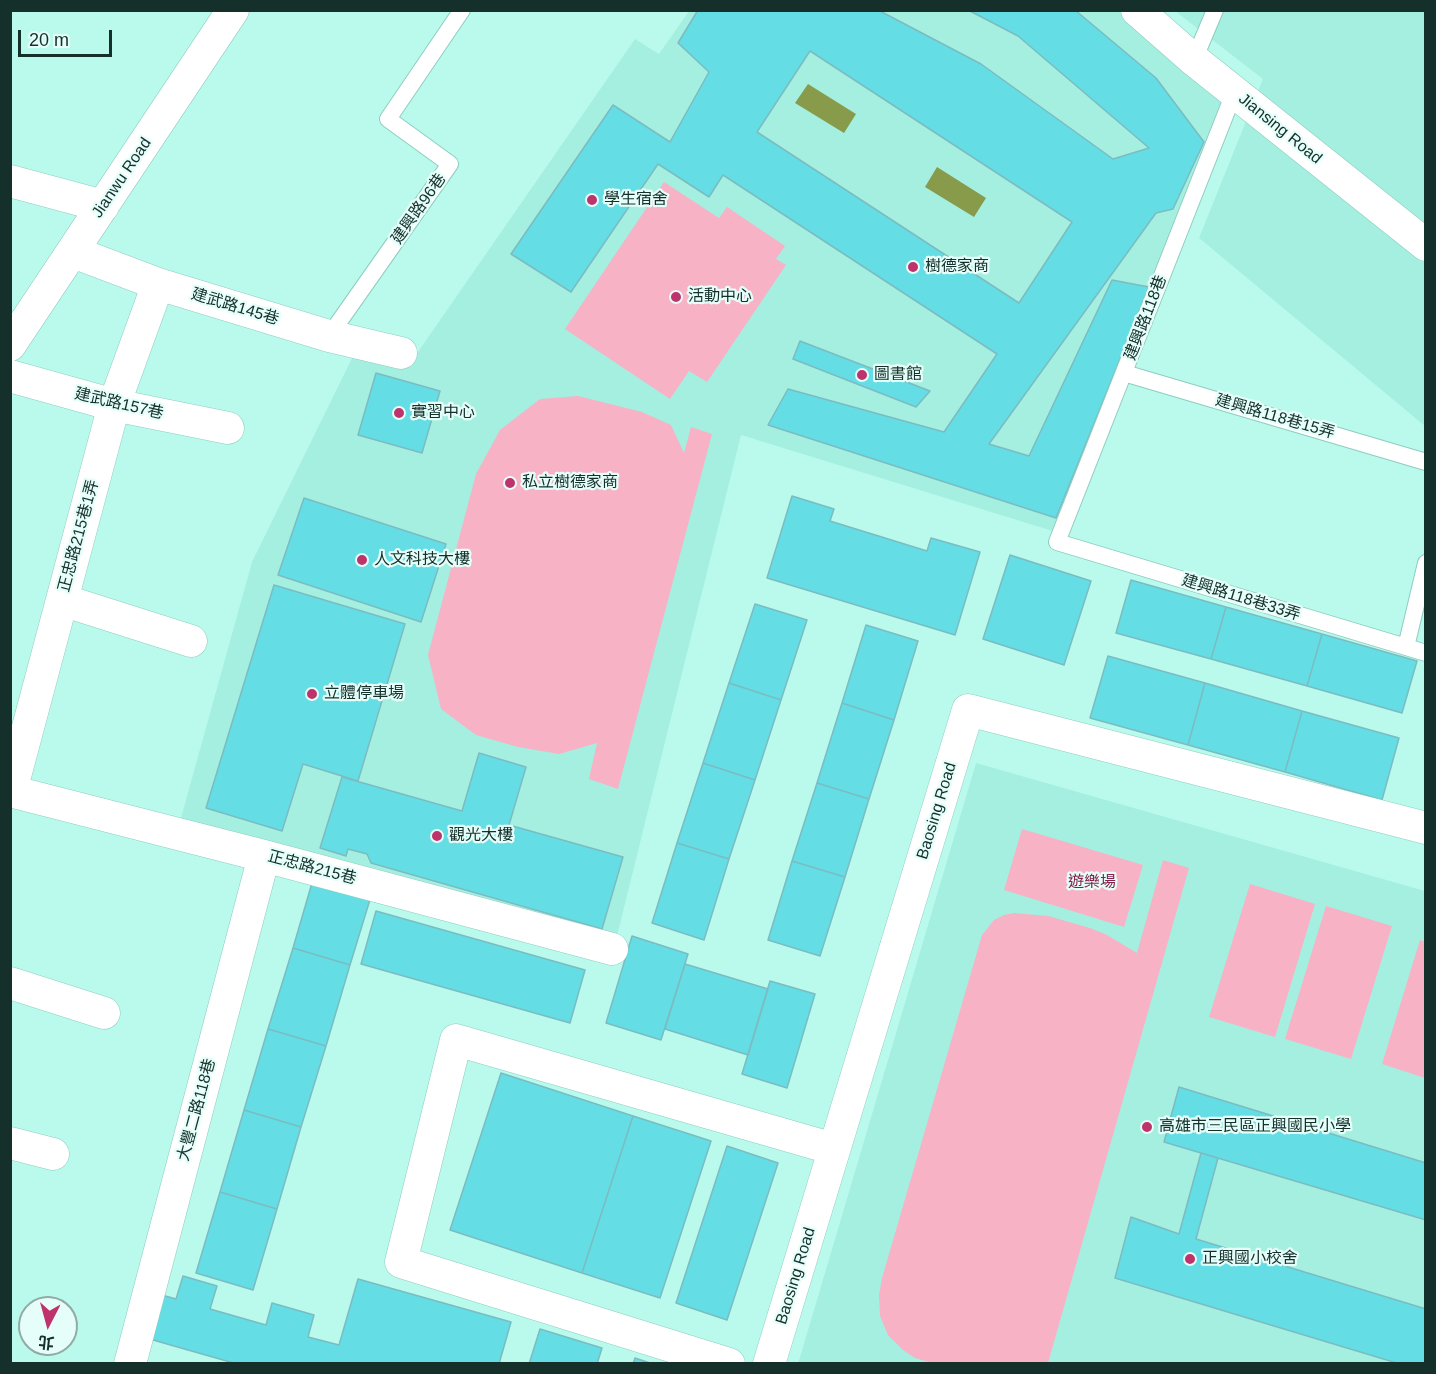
<!DOCTYPE html>
<html>
<head>
<meta charset="utf-8">
<style>
  body { margin:0 }
  #map { position:relative; width:1436px; height:1374px; overflow:hidden; background:#b9faed; font-family:Arial,"Noto Sans TC",sans-serif }
  canvas { display:block }
  .frame { position:absolute; inset:0; border:12px solid #152f2b; pointer-events:none }
  .north { position:absolute; left:18px; top:1296px; width:60px; height:60px; box-sizing:border-box; background:#e5fef9; border:2px solid #92aba7; border-radius:50%; rotate:186deg; font-size:16px; font-weight:700; line-height:24px; text-align:center; color:#152f2b }
  .north::after { content:''; display:block; margin:auto; width:21px; height:27px; background:#be336b; clip-path:polygon(50% 0,100% 100%,50% 72%,0 100%) }
  .scale { position:absolute; left:18px; top:30px; width:94px; height:27px; box-sizing:border-box; border:3px solid #152f2b; border-top:0; padding-left:8px; font-size:18px; line-height:21px; white-space:nowrap; color:#152f2b; -webkit-text-stroke:4px #e5fef9; paint-order:stroke }
</style>
</head>
<body>
<div id="map">
<canvas width="1436" height="1374"></canvas>
<div class="frame"></div>
<div class="north">北</div>
<div class="scale">20 m</div>
</div>
<script>
const g = document.querySelector('canvas').getContext('2d');
g.lineJoin = 'round';
function paint(path, color) { g.fillStyle = color; g.fill(path, 'evenodd'); }
const toPath = rows => new Path2D(rows.map(r => 'M' + r).join(''));
function strokePath(path, color, width, dash) { g.strokeStyle = color; g.lineWidth = width; g.lineCap = dash ? 'butt' : 'round'; g.setLineDash(dash || []); g.stroke(path); }
function write(font, color, halo, rows, align = 'center') {
  g.font = font + ' Arial,"Noto Sans TC",sans-serif'; g.lineWidth = 4.5; g.setLineDash([]); g.textBaseline = 'middle'; g.strokeStyle = halo; g.fillStyle = color; for (const [text, x, y, turn = 0] of rows) {
    g.save(); g.translate(x, y); g.rotate((+turn || 0) * Math.PI / 180); g.textAlign = isNaN(turn) ? turn : align; if (halo) g.strokeText(text, 0, 0); g.fillText(text, 0, 0); g.restore();
  }
}
const built = toPath([
  [689,11,1120,11,1143,27,1226,103,1056,532,741,435,617,936,181,818,252,562,355,352,411,362,635,39,659,54],
  [1175,11,1425,11,1425,426,1199,238,1263,79],
  [976,763,1425,891,1425,1363,798,1364]
]);
const green = toPath([
  [664,182,719,218,727,207,785,246,776,259,786,265,707,382,689,371,670,399,565,329],
  [578,396,642,412,671,425,684,453,691,427,712,434,618,789,589,779,597,743,559,754,518,747,476,735,441,709,428,655,476,474,500,430,540,399],
  [1022,829,1143,865,1124,927,1004,890],
  [1163,860,1189,868,1048,1363,936,1364,915,1358,903,1350,888,1335,880,1316,879,1295,882,1278,982,935,994,920,1004,915,1014,913,1048,916,1090,928,1107,935,1137,953],
  [1250,884,1315,904,1275,1037,1209,1017],
  [1326,906,1392,926,1351,1059,1285,1039],
  [1420,940,1426,942,1425,1078,1382,1064]
]);
const water = toPath([
  [808,84,856,114,844,133,795,103],
  [937,167,986,198,974,217,925,187]
]);
const building = toPath([
  [698,10,878,10,981,64,1113,159,1149,148,1018,36,968,10,1075,10,1156,78,1204,142,1173,209,1156,213,989,444,1029,456,1112,280,1149,287,1056,518,768,425,788,389,944,432,997,354,723,175,709,197,658,164,571,292,511,254,613,105,670,142,709,72,678,43,698,10],
  [810,51,1072,222,1019,303,757,132,810,51],
  [800,341,930,391,916,407,793,359,800,341],
  [376,373,440,391,422,453,358,435,376,373],
  [792,496,834,509,830,521,927,551,931,538,980,552,955,635,767,578,792,496],
  [304,498,446,544,421,622,278,575,304,498],
  [1010,555,1091,581,1064,665,983,639,1010,555],
  [1131,580,1226,607,1211,659,1116,633,1131,580],
  [274,585,405,624,358,781,303,764,282,831,206,808,274,585],
  [755,604,807,620,781,700,729,683,755,604],
  [1226,607,1322,634,1307,686,1211,659,1226,607],
  [866,625,918,641,894,720,842,703,866,625],
  [1322,634,1417,661,1402,713,1307,686,1322,634],
  [1108,656,1205,683,1188,745,1090,718,1108,656],
  [729,683,781,700,755,780,703,763,729,683],
  [1205,683,1302,711,1285,772,1188,745,1205,683],
  [842,703,894,720,869,799,817,783,842,703],
  [1302,711,1399,738,1382,800,1285,772,1302,711],
  [479,753,526,767,509,825,623,857,602,929,371,863,367,854,348,849,346,856,320,848,342,777,462,811,479,753],
  [703,763,755,780,729,859,677,843,703,763],
  [817,783,869,799,845,877,792,861,817,783],
  [677,843,729,859,704,940,652,923,677,843],
  [792,861,845,877,820,956,768,940,792,861],
  [314,876,372,893,350,965,293,948,314,876],
  [376,911,585,970,570,1023,361,964,376,911],
  [632,936,688,954,661,1040,606,1023,632,936],
  [293,948,350,965,326,1046,268,1029,293,948],
  [685,964,768,989,748,1055,665,1029,685,964],
  [770,981,815,994,787,1088,742,1074,770,981],
  [268,1029,326,1046,301,1127,244,1110,268,1029],
  [501,1073,633,1116,582,1273,450,1230,501,1073],
  [1179,1087,1426,1163,1426,1220,1164,1142,1179,1087],
  [244,1110,301,1127,277,1209,220,1192,244,1110],
  [633,1116,711,1141,660,1298,582,1273,633,1116],
  [727,1146,778,1163,727,1320,676,1303,727,1146],
  [1201,1153,1218,1158,1196,1239,1426,1309,1426,1364,1400,1364,1115,1278,1131,1217,1179,1234,1201,1153],
  [220,1192,277,1209,253,1290,196,1273,220,1192],
  [183,1276,217,1286,210,1309,266,1325,272,1303,314,1315,308,1337,339,1345,358,1279,511,1322,499,1364,237,1364,146,1338,158,1294,176,1299,183,1276],
  [540,1329,602,1348,597,1364,529,1364,540,1329],
  [635,1358,653,1364,633,1364,635,1358]
]);
const service = toPath([
  [1194,60,1215,10],
  [1234,93,1057,542,1426,653],
  [329,336,450,164,388,119,462,10],
  [1124,373,1426,462],
  [1406,647,1426,563]
]);
const minor = toPath([
  [1137,10,1194,60,1426,245],
  [10,181,103,206],
  [73,252,158,284,329,336,401,353],
  [10,345,233,10],
  [10,376,114,405,228,428],
  [62,600,191,641],
  [10,791,264,856,612,949],
  [11,791,114,405,158,284],
  [10,983,104,1013],
  [10,1143,53,1154],
  [130,1364,264,856],
  [729,1364,401,1262,456,1040,834,1149],
  [769,1364,968,710,1426,828]
]);
const markers = [
  [592,200,6,"#be336b"],
  [913,267,6,"#be336b"],
  [676,297,6,"#be336b"],
  [862,375,6,"#be336b"],
  [399,413,6,"#be336b"],
  [510,483,6,"#be336b"],
  [362,560,6,"#be336b"],
  [312,694,6,"#be336b"],
  [437,836,6,"#be336b"],
  [1147,1127,6,"#be336b"],
  [1190,1259,6,"#be336b"]
];
const streetNames = [
  ["Jiansing Road",1280,129,39],
  ["Jianwu Road",122,178,-56],
  ["建興路96巷",419,209,-55],
  ["建武路145巷",235,307,17],
  ["建興路118巷",1146,318,-69],
  ["建武路157巷",119,404,13],
  ["建興路118巷15弄",1275,417,16],
  ["正忠路215巷1弄",79,536,-75],
  ["建興路118巷33弄",1241,598,17],
  ["Baosing Road",937,811,-73],
  ["正忠路215巷",312,868,15],
  ["大豐二路118巷",197,1110,-75],
  ["Baosing Road",796,1276,-73]
];
const poiNames = [
  ["學生宿舍",604,200],
  ["樹德家商",925,267],
  ["活動中心",688,297],
  ["圖書館",874,375],
  ["實習中心",411,413],
  ["私立樹德家商",522,483],
  ["人文科技大樓",374,560],
  ["立體停車場",324,694],
  ["觀光大樓",449,836],
  ["高雄市三民區正興國民小學",1159,1127],
  ["正興國小校舍",1202,1259]
];
const parkNames = [
  ["遊樂場",1092,883]
];
paint(built, '#a5efe1');
paint(green, '#f7b2c5');
paint(water, '#879b4b');
paint(building, '#64dde5');
strokePath(building, '#7bbcc1', 1.5);
strokePath(service, '#8ecdc1', 18);
strokePath(minor, '#8ecdc1', 33);
strokePath(service, '#fff', 16);
strokePath(minor, '#fff', 32);
for (const [x, y, r, color] of markers) { const dot = new Path2D(); dot.arc(x, y, r, 0, 2 * Math.PI); g.fillStyle = color; g.fill(dot); strokePath(dot, '#e5fef9', 2); }
write('16px', '#152f2b', '#e5fef9', streetNames);
write('16px', '#152f2b', '#e5fef9', poiNames, 'left');
write('16px', '#852149', '#e5fef9', parkNames);
</script>
</body>
</html>
